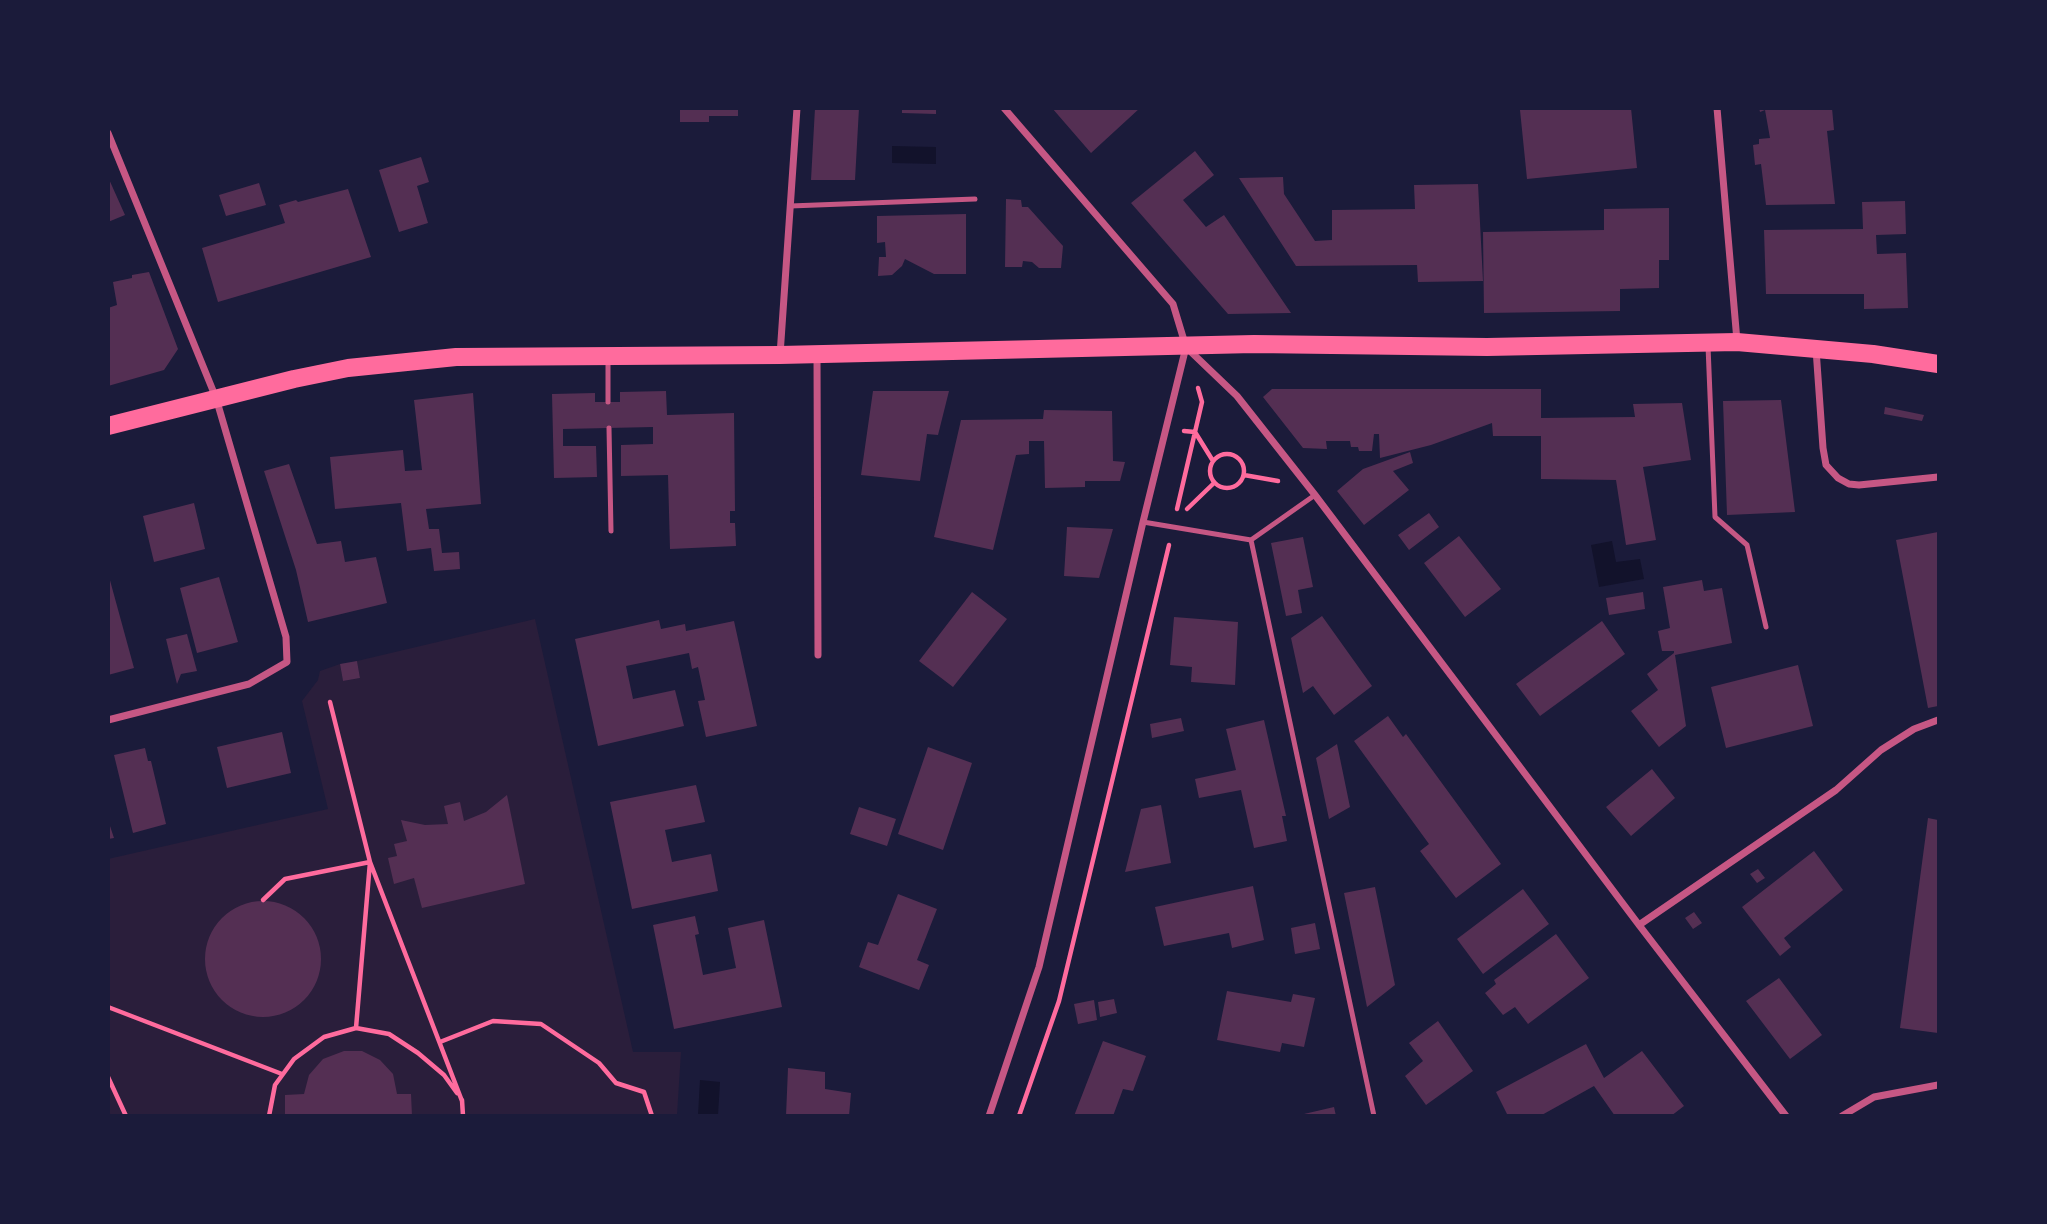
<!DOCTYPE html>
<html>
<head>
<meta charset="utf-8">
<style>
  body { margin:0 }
  #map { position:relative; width:2047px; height:1224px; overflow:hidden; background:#1b1b3a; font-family:"Work Sans",sans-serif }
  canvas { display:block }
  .frame { position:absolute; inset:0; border:110px solid #1b1b3a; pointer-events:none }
</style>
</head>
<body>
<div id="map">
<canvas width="2047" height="1224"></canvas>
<div class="frame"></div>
</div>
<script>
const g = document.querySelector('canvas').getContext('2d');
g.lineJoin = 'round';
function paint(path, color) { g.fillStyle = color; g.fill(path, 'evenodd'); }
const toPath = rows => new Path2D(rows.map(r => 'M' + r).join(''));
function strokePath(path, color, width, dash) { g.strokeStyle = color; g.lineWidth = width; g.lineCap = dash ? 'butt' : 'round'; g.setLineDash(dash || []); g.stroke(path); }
const green = toPath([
  [535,619,633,1052,681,1052,677,1115,111,1115,108,1111,108,859,328,809,302,701,318,680,320,671,340,664,343,681,360,678,357,661]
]);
const water = toPath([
  [892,146,936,147,936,164,892,163],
  [1612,541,1616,562,1640,559,1644,579,1599,587,1591,545],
  [700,1080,720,1082,718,1115,698,1115]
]);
const building = toPath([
  [680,108,738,108,738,116,709,116,709,122,680,122],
  [815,108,859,108,855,180,811,180],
  [902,108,936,108,936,114,902,113],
  [1052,108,1140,108,1091,153],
  [1631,108,1637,168,1527,179,1520,110],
  [1759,108,1832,108,1834,130,1827,131,1835,204,1766,205,1761,164,1755,165,1753,145,1759,144,1759,139,1770,138,1765,110,1760,112],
  [1195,151,1214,175,1183,200,1206,227,1224,215,1291,313,1228,314,1131,203],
  [421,157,429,182,417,186,428,223,399,232,379,170],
  [108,177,125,215,108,222],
  [1283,177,1284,194,1315,241,1332,240,1332,210,1415,209,1414,185,1478,184,1483,281,1418,282,1417,265,1296,266,1239,178],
  [259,183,266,205,226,216,219,195],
  [348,189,371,257,218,302,202,248,285,223,279,205,296,200,298,202],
  [1006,199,1021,200,1022,207,1028,207,1063,246,1061,268,1039,268,1032,262,1023,261,1022,267,1005,267],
  [1905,201,1906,234,1876,235,1877,254,1906,253,1908,308,1864,309,1864,294,1766,294,1764,230,1863,229,1862,202],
  [1669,208,1669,260,1659,260,1659,288,1620,289,1620,311,1484,313,1483,232,1604,230,1604,209],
  [966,214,966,274,934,274,905,259,902,266,892,275,878,276,879,257,886,257,885,242,877,243,877,216],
  [149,272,178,349,164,370,108,386,108,308,117,305,113,282,132,278,132,275],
  [1272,389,1541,389,1541,418,1635,417,1633,404,1682,403,1691,460,1643,467,1656,540,1626,545,1616,480,1541,479,1541,436,1493,436,1492,423,1431,445,1380,458,1379,434,1374,434,1372,451,1359,451,1358,447,1351,447,1350,441,1326,441,1327,449,1303,448,1263,397],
  [666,391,667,415,734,413,735,511,730,511,730,523,735,523,736,546,670,549,668,475,621,476,621,445,653,444,653,427,563,429,563,446,596,446,597,477,554,478,552,394,595,393,595,402,620,402,620,392],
  [873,391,949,391,938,435,927,434,920,481,861,475],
  [473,393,481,504,426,509,429,529,439,529,442,553,459,552,460,569,434,571,431,548,407,551,401,503,335,509,330,457,403,450,405,471,422,470,414,400],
  [1781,400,1795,512,1727,515,1723,401],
  [1885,407,1924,415,1922,421,1884,414],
  [1044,410,1112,411,1113,461,1125,462,1120,481,1085,481,1085,487,1045,488,1044,441,1029,441,1029,454,1016,455,993,550,934,537,961,420,1043,419],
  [1410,452,1413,463,1393,471,1409,490,1364,525,1337,491,1363,469],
  [289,464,317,544,341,541,345,562,376,557,387,603,308,622,296,570,264,471],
  [194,503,205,549,154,562,143,516],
  [1429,513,1439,527,1409,550,1398,535],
  [1067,527,1113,529,1099,578,1064,576],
  [1938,532,1938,706,1928,708,1896,540],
  [1459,536,1501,589,1465,617,1424,563],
  [1303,537,1313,587,1298,590,1302,613,1286,616,1271,543],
  [108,573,134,668,108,675],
  [219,577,238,642,197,653,180,588],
  [1702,580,1704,591,1722,588,1732,643,1675,655,1686,726,1659,747,1631,711,1658,690,1647,674,1674,653,1674,651,1662,651,1658,631,1670,628,1663,587],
  [972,592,1007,619,953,687,919,661],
  [1643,592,1645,609,1609,615,1606,598],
  [1322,616,1372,686,1334,715,1313,686,1303,693,1291,638],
  [1174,617,1238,622,1235,685,1191,682,1192,667,1170,665],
  [659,620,661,629,685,624,686,631,734,621,757,726,706,737,698,701,705,700,698,667,692,669,689,653,626,666,633,699,675,690,684,726,598,746,575,639],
  [1602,621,1625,654,1540,716,1516,684],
  [187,634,197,671,181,674,177,684,166,639],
  [357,661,360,678,343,681,340,664],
  [1798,665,1813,726,1726,748,1711,687],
  [1388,716,1403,737,1406,734,1501,864,1456,898,1420,851,1429,844,1354,741],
  [1181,718,1184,731,1152,738,1150,724],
  [1264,720,1286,816,1282,816,1287,841,1254,848,1241,790,1199,798,1195,779,1236,770,1226,729],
  [282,732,291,773,227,788,217,747],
  [1337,744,1350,807,1329,819,1316,758],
  [928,747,972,763,943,850,898,834],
  [145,748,148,761,151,761,166,824,133,833,114,755],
  [1652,769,1675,798,1631,836,1606,807],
  [696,785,705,822,665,830,672,862,711,854,718,891,632,909,610,802],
  [507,795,525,884,422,908,414,878,394,884,388,858,397,856,394,844,407,841,401,820,425,825,448,824,444,806,460,802,464,821,486,812],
  [1161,805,1171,863,1125,872,1141,809],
  [859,807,896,819,887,846,850,834],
  [1928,818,1938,820,1938,1033,1900,1028],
  [108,820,114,838,108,839],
  [1814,851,1843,890,1784,938,1791,947,1780,956,1742,907],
  [1758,869,1765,878,1757,883,1750,874],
  [1253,886,1264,940,1232,948,1229,933,1164,946,1155,907],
  [1375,887,1395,985,1367,1007,1344,893],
  [1523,889,1549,924,1483,974,1457,939],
  [898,894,937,909,917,960,929,965,919,990,859,967,868,942,878,945],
  '205 959a58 58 0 1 1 116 0a58 58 0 1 1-116 0Z',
  [1694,912,1702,923,1693,929,1685,918],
  [695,916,699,934,695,935,703,975,736,968,728,928,764,920,782,1007,674,1029,653,925],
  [1315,923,1320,949,1295,954,1291,928],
  [1556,934,1589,978,1528,1024,1515,1007,1503,1015,1485,993,1496,984,1494,980],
  [1779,978,1822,1035,1790,1059,1746,1001],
  [1227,991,1291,1002,1293,994,1315,998,1304,1047,1282,1043,1280,1052,1217,1040],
  [1114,999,1117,1013,1100,1017,1098,1002],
  [1094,1000,1097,1020,1078,1024,1074,1004],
  [1438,1021,1473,1071,1426,1105,1405,1076,1423,1061,1409,1043],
  [1103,1041,1146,1056,1133,1091,1123,1089,1113,1116,1074,1116],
  [1586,1044,1604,1078,1642,1051,1684,1106,1671,1116,1615,1116,1594,1086,1540,1116,1508,1116,1496,1092],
  [344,1051,362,1051,380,1060,393,1074,397,1094,411,1094,412,1116,285,1116,285,1095,304,1094,309,1075,323,1059],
  [788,1068,825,1072,825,1089,851,1093,849,1116,786,1116],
  [1334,1107,1336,1116,1304,1116,1304,1114]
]);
const path = toPath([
  [1184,431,1195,432,1213,461],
  '1210 471a17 17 0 1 1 34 0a17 17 0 1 1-34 0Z',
  [1244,475,1278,481],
  [1177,509,1202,402,1198,388],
  [1187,509,1214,483],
  [330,702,370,862,356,1028],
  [263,900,285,879,370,862,462,1101],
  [108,1007,282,1074],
  [440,1042,493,1021,541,1024,599,1063,616,1083,644,1092,652,1116],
  [108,1077,126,1116],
  [462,1100,463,1116],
  [269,1116,275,1085,294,1059,324,1037,356,1028,389,1034,418,1053,444,1075,457,1093],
  [1019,1116,1059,1001,1169,545]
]);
const service = toPath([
  [790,206,975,199],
  [1708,346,1715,517,1747,545,1766,627],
  [608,360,608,402],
  [609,428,611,531],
  [1143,522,1251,540,1374,1116],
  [1251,540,1315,495]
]);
const minor = toPath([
  [1717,108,1737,341],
  [108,133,216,398,286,637,287,662,249,684,108,720],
  [1816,349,1823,448,1826,465,1838,478,1849,484,1859,485,1938,477],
  [1189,350,1237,396,1315,495,1639,925,1786,1116],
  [780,355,797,108],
  [817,355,818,655],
  [1639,925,1836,790,1881,750,1914,729,1938,720],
  [989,1116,1039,967,1143,522,1186,347,1173,304,1004,108],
  [1842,1116,1874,1097,1938,1085]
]);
const primary = toPath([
  [108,426,294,379,348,368,456,357,780,355,1254,344,1487,347,1737,342,1873,354,1938,364]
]);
paint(green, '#2a1e3b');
paint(water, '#12122b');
paint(building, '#542f53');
strokePath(path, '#ff6b9d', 4.5);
strokePath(service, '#c65784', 5);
strokePath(minor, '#c65784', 7);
strokePath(primary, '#ff6b9d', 18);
</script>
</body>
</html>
